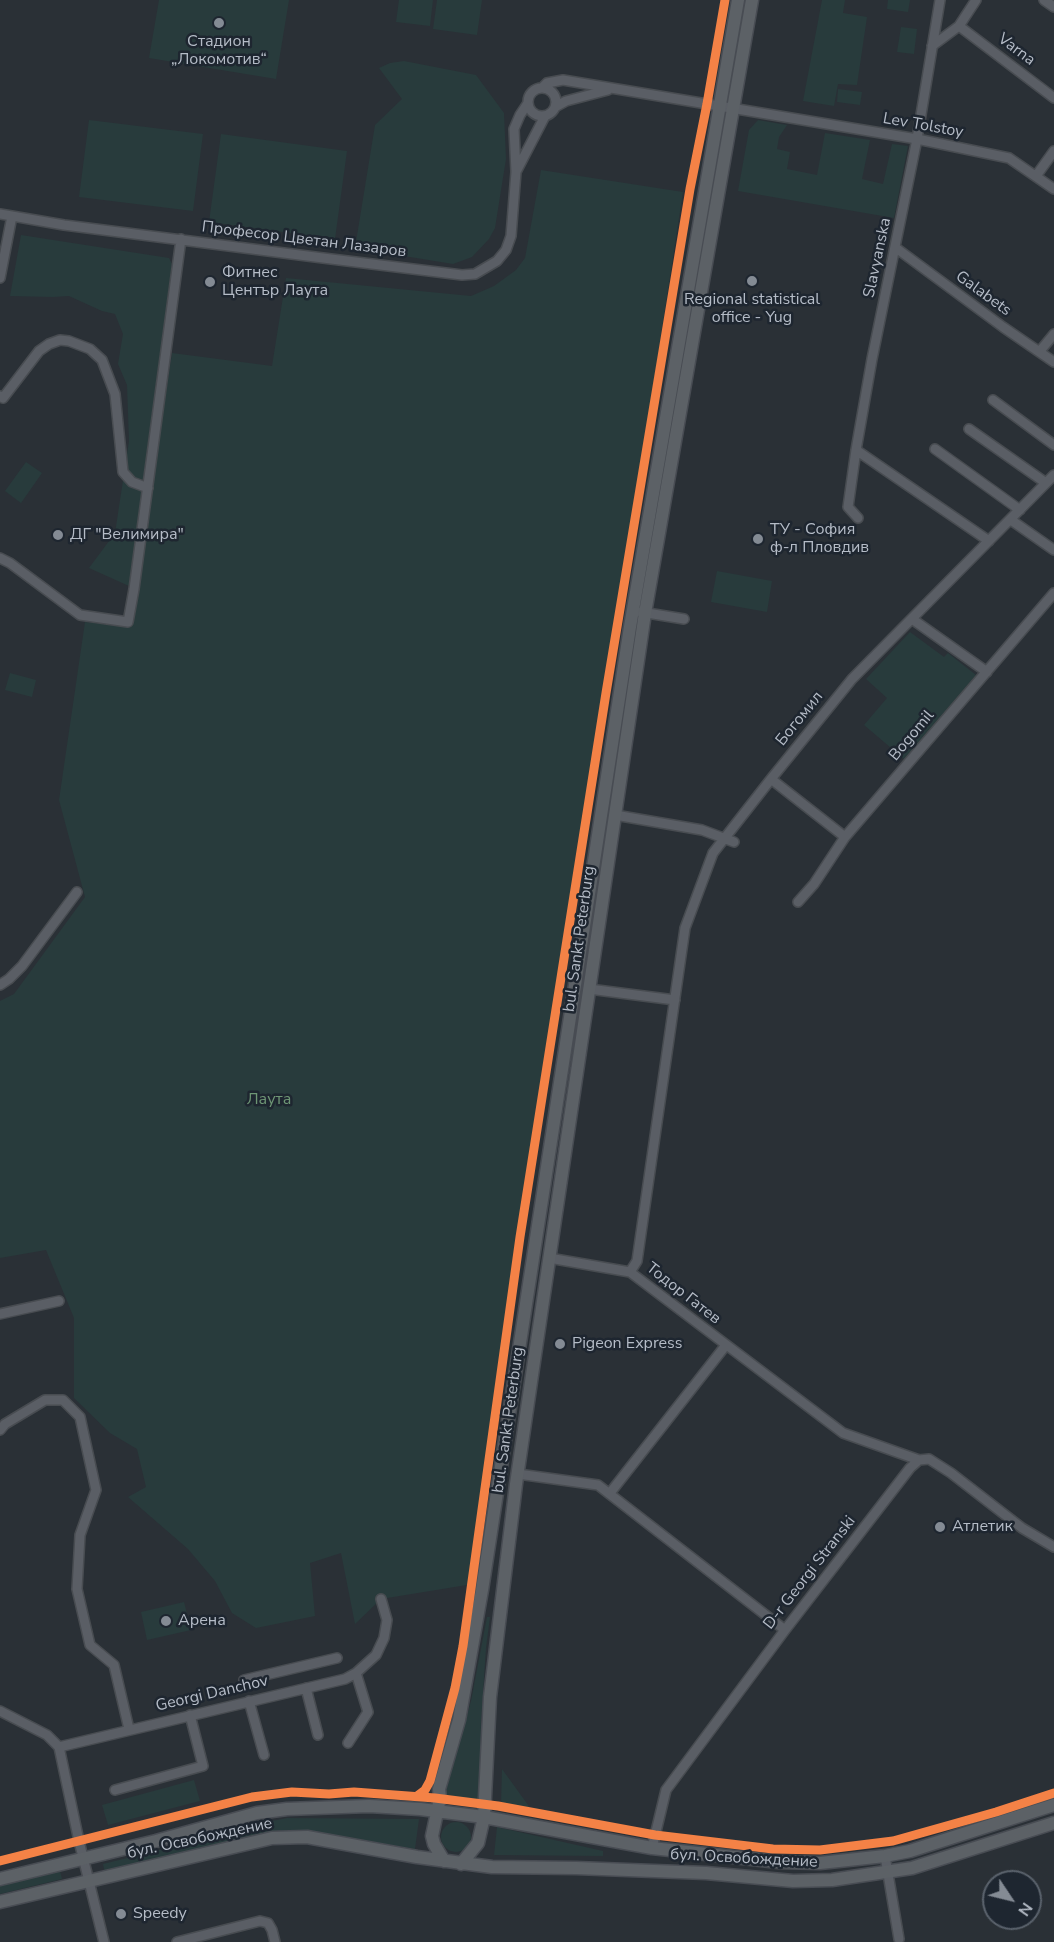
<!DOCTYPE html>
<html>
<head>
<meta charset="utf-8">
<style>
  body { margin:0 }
  #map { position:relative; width:1054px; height:1942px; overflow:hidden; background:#2a3036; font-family:"Nunito Sans",sans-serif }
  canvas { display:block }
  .north { position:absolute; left:982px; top:1870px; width:60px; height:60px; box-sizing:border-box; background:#1e2630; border:2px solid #5a626c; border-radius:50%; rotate:125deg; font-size:16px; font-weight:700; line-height:24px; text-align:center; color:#b5bcc7 }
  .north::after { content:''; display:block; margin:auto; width:21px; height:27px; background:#848b94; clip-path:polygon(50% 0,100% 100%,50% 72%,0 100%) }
</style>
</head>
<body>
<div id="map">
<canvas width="1054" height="1942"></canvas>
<div class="north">N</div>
</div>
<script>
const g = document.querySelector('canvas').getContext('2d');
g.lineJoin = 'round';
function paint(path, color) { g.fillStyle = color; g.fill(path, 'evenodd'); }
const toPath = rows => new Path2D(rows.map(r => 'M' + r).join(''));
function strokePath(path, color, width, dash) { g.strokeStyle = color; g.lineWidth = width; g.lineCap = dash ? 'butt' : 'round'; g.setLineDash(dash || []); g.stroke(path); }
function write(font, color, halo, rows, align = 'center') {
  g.font = font + ' "Nunito Sans",sans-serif'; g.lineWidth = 5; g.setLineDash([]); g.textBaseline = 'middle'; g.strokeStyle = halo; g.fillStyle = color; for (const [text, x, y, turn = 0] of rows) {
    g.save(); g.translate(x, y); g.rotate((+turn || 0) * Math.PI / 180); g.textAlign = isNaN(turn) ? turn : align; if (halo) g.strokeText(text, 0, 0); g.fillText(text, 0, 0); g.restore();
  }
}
const green = toPath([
  [159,0,289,0,276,79,149,58],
  [399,0,433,0,430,26,396,22],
  [437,0,482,0,477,35,433,29],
  [822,0,845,0,843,13,867,17,857,85,838,84,834,106,803,101],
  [888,0,910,0,908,12,887,9],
  [901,27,917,29,914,54,897,52],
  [404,61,476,75,504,113,506,159,495,228,489,239,472,257,453,264,355,248,375,125,402,99,379,68,390,63],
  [838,89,862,92,860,105,837,102],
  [89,120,203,134,193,211,79,197],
  [758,120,787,125,779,137,777,149,790,152,787,169,817,175,825,133,870,140,862,179,883,184,892,144,908,146,894,218,738,191,749,130],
  [221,134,347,151,335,239,209,222],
  [541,170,683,192,606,693,569,902,550,1049,502,1367,473,1584,381,1599,355,1624,341,1553,310,1563,315,1616,256,1628,232,1613,215,1581,188,1549,128,1497,146,1487,137,1449,110,1433,74,1398,74,1318,46,1250,0,1258,0,1001,14,994,85,897,59,800,85,622,131,627,172,353,272,366,286,278,471,296,494,286,516,270,525,258],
  [21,235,169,258,172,264,129,586,89,568,115,533,129,441,127,385,118,364,123,334,115,314,102,311,69,296,53,297,10,296],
  [26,462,42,473,21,503,5,491],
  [717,571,772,581,767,612,711,602],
  [910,632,944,657,948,653,976,675,904,759,864,725,887,698,866,679],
  [10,673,36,680,32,697,5,690],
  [184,1602,191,1630,147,1640,141,1612],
  [487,1617,490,1617,486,1648,481,1723,480,1801,444,1797,471,1701],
  [502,1769,531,1809,501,1804],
  [194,1780,200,1801,108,1825,102,1805],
  [287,1818,419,1819,415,1849,308,1831,279,1831,105,1873,103,1864,216,1836,232,1829],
  '441 1837a15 15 0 1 1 30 0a15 15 0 1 1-30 0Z',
  [497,1827,603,1851,603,1856,494,1855],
  [60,1871,62,1879,0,1894,0,1885]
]);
const minor = toPath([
  [1044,0,1054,7],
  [959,26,1054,98],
  [932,46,959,26,976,0],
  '528 102a14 14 0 1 1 28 0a14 14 0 1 1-28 0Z',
  [542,88,547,83,563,80,917,139,1009,158,1054,189],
  [555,107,566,101,608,90],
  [517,170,545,116],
  [1036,176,1054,151],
  [0,214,64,225,323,258,462,275,475,274,497,261,506,250,511,236,516,172,514,129,520,115,528,103],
  [896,248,1003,327,1054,362],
  [0,278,12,216],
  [1040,351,1054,334],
  [0,396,3,398,39,351,49,344,60,340,69,341,90,349,102,360,115,394,123,472,132,482,148,488],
  [993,400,1054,445],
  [969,429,1046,483],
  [935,449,1020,510],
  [856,450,989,541],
  [858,518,848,507,856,450,872,359,917,139,940,0],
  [1011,520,1054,550],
  [0,558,10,563,80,615,128,622,134,589,181,239],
  [641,612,684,619],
  [912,619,987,672],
  [771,779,845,837],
  [615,815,702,830,734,842],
  [798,902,814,884,845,837,1054,593],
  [0,985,9,979,22,966,77,892],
  [589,989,675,1000],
  [549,1258,630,1272,843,1433,919,1460],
  [630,1272,637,1261,685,928,713,853,771,779,852,679,1054,475],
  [0,1314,59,1301],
  [0,1430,5,1424,45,1400,63,1400,80,1417,96,1490,80,1535,77,1589,90,1645,114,1665,129,1729],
  [518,1474,598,1485,785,1630],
  [610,1493,726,1345],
  [244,1680,337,1658],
  [306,1688,318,1735],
  [249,1701,264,1755],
  [0,1711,47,1735,59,1747],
  [348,1743,368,1712,356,1673],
  [59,1747,345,1679,356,1673,376,1655,384,1638,387,1620,381,1599],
  [59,1747,79,1841,104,1942],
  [115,1790,203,1766,190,1715],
  [652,1848,666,1790,785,1630,910,1468,919,1460,929,1459,951,1473,1022,1528,1054,1547],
  [885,1856,899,1939],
  [177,1942,260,1921,268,1923,272,1930,275,1942]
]);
const major = toPath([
  [444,1861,434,1844,432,1836,440,1798,439,1789,459,1720,482,1590,630,627,738,0],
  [461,1864,478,1843,484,1817,490,1697,516,1484,532,1375,645,613,752,0],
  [0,1879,156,1841,257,1813,287,1809,369,1806,420,1809,484,1817,652,1848,779,1862,820,1863,885,1856,910,1851,1054,1805],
  [0,1902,272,1838,307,1837,417,1857,492,1867,576,1868,706,1873,793,1881,832,1880,912,1868,1054,1823]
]);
const cycleway = toPath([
  [417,1796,425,1790,430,1781,455,1688,463,1646,520,1237,606,693,690,189,707,104,725,0],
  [0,1861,252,1797,292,1792,329,1794,354,1792,435,1798,498,1806,655,1835,773,1849,820,1850,893,1841,996,1812,1054,1793]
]);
const markers = [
  [219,23,6,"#848b94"],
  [752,281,6,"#848b94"],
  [210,282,6,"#848b94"],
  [58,535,6,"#848b94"],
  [758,539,6,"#848b94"],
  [560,1344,6,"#848b94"],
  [940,1527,6,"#848b94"],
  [166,1621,6,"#848b94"],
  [121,1914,6,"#848b94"]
];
const poiNames = [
  ["Стадион",219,42,"center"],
  ["„Локомотив“",219,60,"center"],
  ["Фитнес",222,273],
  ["Център Лаута",222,291],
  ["Regional statistical",752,300,"center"],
  ["office - Yug",752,318,"center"],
  ["ТУ - София",770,530],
  ["ф-л Пловдив",770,548],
  ["ДГ \"Велимира\"",70,535],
  ["Pigeon Express",572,1344],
  ["Атлетик",952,1527],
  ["Арена",178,1621],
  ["Speedy",133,1914]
];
const streetNames = [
  ["Varna",1016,50,37],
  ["Lev Tolstoy",923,126,10],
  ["Професор Цветан Лазаров",304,240,7],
  ["Slavyanska",878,258,-78],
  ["Galabets",983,294,36],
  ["Богомил",800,719,-51],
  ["Bogomil",912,736,-50],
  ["bul. Sankt Peterburg",580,939,-82],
  ["Тодор Гатев",683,1294,38],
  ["bul. Sankt Peterburg",509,1420,-82],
  ["D-r Georgi Stranski",810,1573,-52],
  ["Georgi Danchov",212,1694,-13],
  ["бул. Освобождение",200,1839,-12],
  ["бул. Освобождение",744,1859,3]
];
const parkNames = [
  ["Лаута",269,1100]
];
paint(green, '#283b3c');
strokePath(minor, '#484c51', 12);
strokePath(major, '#484c53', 15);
strokePath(minor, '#5a5e65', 9);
strokePath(major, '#5c6166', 12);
strokePath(cycleway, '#f48246', 9);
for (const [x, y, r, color] of markers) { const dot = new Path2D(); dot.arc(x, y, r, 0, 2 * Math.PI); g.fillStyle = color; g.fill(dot); strokePath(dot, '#1e2630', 2); }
write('16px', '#b5bcc7', '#1e2630', poiNames, 'left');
write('16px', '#b5bcc7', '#1e2630', streetNames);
write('16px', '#6e9675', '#1e2630', parkNames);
</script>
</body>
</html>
